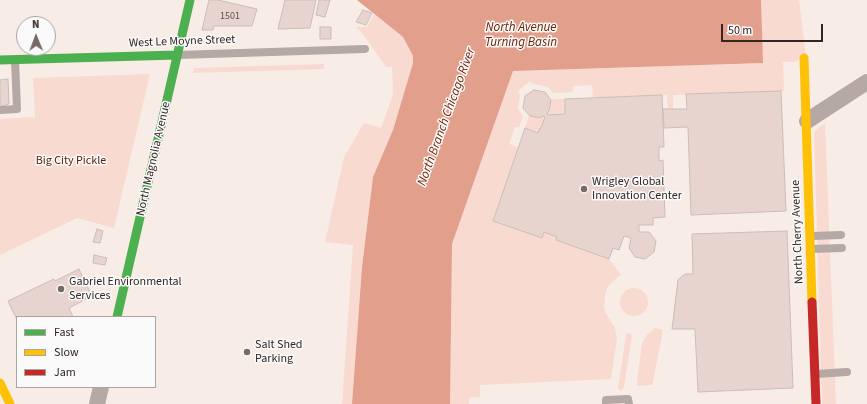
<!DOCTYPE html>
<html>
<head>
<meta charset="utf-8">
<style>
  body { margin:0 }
  #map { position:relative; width:867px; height:404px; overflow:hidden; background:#f8ece7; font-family:"Source Sans 3",sans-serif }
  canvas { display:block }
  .legend { position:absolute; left:16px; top:316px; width:140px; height:72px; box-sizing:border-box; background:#fafafa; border:1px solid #aaa5a3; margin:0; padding:5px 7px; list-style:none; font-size:12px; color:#332521 }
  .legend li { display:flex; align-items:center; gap:8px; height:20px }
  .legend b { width:20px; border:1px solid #aaa5a3 }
  .north { position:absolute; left:16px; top:16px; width:40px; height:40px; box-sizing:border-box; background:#fafafa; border:1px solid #aaa5a3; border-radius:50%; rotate:359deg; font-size:11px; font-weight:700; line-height:16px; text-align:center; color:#332521 }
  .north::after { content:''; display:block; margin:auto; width:14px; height:18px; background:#786b66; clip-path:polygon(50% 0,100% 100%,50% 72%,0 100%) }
  .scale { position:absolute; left:721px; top:24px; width:102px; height:18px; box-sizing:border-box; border:2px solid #332521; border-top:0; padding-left:5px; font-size:12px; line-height:14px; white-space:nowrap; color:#332521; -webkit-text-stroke:3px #fafafa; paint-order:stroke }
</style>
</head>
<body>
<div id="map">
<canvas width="867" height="404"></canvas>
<ul class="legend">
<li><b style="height:5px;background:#4caf50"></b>Fast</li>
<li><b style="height:5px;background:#ffc107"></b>Slow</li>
<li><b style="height:5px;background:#c62828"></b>Jam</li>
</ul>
<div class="north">N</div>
<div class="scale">50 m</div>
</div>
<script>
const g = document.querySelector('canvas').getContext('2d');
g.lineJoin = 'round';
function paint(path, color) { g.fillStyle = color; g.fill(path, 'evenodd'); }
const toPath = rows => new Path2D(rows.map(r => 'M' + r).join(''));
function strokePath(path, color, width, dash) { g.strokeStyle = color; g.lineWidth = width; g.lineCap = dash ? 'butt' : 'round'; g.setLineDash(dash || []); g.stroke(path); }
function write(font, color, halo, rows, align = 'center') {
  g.font = font + ' "Source Sans 3",sans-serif'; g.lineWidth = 3; g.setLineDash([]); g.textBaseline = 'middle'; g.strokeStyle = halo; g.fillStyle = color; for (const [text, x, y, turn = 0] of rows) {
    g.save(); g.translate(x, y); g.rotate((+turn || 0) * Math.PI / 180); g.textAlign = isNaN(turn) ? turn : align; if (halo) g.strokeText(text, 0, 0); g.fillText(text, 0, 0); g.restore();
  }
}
const green = toPath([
  [761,0,799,0,806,56,794,62,783,62,784,91,673,95,673,109,668,109,667,95,593,98,592,85,573,86,573,92,553,93,548,87,533,84,530,81,518,91,520,94,518,109,523,116,519,127,515,127,509,144,518,147,493,221,542,237,544,232,557,237,556,240,609,259,621,275,614,280,608,286,605,295,604,306,605,312,615,328,617,338,611,379,480,385,480,397,469,398,469,404,450,404,452,244,513,71,762,63],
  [374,14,403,37,413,56,413,63,393,130,373,177,362,267,352,404,342,404,353,245,325,242,344,157,364,123,381,128,393,95,392,67,386,67,363,34,356,27,367,27],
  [324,64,324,69,193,73,194,68],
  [150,74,114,228,77,218,0,255,0,119,35,117,33,78],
  [551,99,565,99,565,114,548,115,547,113,549,111,551,100],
  [529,115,530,116,540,118,543,116,545,117,541,128,540,128,538,133,525,128],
  [825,123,836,404,822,404,814,132],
  '620 302a14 14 0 1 1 28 0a14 14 0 1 1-28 0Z',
  [655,328,663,330,653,382,653,384,650,385,638,386,637,385,637,381,642,343,646,336],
  [627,333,630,333,632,336,624,387,623,389,621,391,618,388,626,335]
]);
const water = toPath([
  [357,0,761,0,763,63,513,71,452,244,450,404,352,404,362,267,373,177,393,130,413,63,413,56,403,37]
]);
const building = toPath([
  [209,0,218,0,257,9,252,26,214,26,213,30,202,30,209,0],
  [285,0,316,0,310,28,278,29,285,0],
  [319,0,330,0,325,17,316,15,319,0],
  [363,10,372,13,366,25,356,22,363,10],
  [320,27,331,27,331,39,320,39,320,27],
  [8,79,9,104,0,107,0,80,8,79],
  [534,90,545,92,551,100,549,111,547,113,548,115,565,114,565,99,662,95,664,147,659,147,659,161,663,160,665,217,653,218,653,225,639,225,639,232,649,232,656,241,654,252,645,259,635,257,629,248,631,238,624,236,619,250,613,248,609,259,556,240,557,237,544,232,542,238,493,221,525,128,538,133,540,128,541,128,545,117,543,116,540,118,530,116,523,108,525,96,534,90],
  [781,91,786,211,691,215,688,127,664,128,663,109,687,109,686,94,781,91],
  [97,229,103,231,100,243,93,242,97,229],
  [787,231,793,388,698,392,695,329,672,329,678,280,685,274,693,274,692,234,787,231],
  [94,255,107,258,105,265,93,263,94,255],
  [79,269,92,296,69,308,73,317,17,317,17,320,8,301,54,279,55,281,79,269]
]);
const lane = toPath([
  [178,55,365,49],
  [0,110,17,109,15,60],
  [812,236,841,235],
  [811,249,842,248],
  [816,374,847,372],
  [606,404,606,400,628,399,629,404]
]);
const street = toPath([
  [807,121,816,115,867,82],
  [97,404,101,387]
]);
const fast = toPath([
  [0,60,177,55],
  [117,317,190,0]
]);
const slow = toPath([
  [804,58,812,302],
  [0,383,10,404]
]);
const jam = toPath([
  [812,302,816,404]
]);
const markers = [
  [584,189,4,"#786b66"],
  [61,289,4,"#786b66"],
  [247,352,4,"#786b66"]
];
const numberNames = [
  ["1501",230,17]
];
const streetNames = [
  ["West Le Moyne Street",182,42,-2],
  ["North Magnolia Avenue",154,159,-77],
  ["North Cherry Avenue",798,232,-92]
];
const parkNames = [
  ["Big City Pickle",71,161]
];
const poiNames = [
  ["Wrigley Global",592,182],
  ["Innovation Center",592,196],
  ["Gabriel Environmental",69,282],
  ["Services",69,296],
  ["Salt Shed",255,345],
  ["Parking",255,359]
];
const waterNames = [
  ["North Avenue",521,28],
  ["Turning Basin",521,43],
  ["North Branch Chicago River",447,117,-70]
];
paint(green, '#f8dad1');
paint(water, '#e29f8b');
paint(building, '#e8d4ce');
strokePath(building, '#c9bdb9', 1);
strokePath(lane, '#b6a8a4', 8);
strokePath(street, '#b6a8a4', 16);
strokePath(fast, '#4caf50', 9);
strokePath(slow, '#ffc107', 9);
strokePath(jam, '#c62828', 9);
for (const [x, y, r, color] of markers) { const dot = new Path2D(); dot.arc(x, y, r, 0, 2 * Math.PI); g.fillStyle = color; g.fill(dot); strokePath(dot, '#fafafa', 1.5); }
write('10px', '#60514c', null, numberNames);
write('12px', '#332521', '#fafafa', streetNames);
write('12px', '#5b2210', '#fafafa', parkNames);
write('12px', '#332521', '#fafafa', poiNames, 'left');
write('italic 13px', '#712103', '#fafafa', waterNames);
</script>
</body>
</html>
